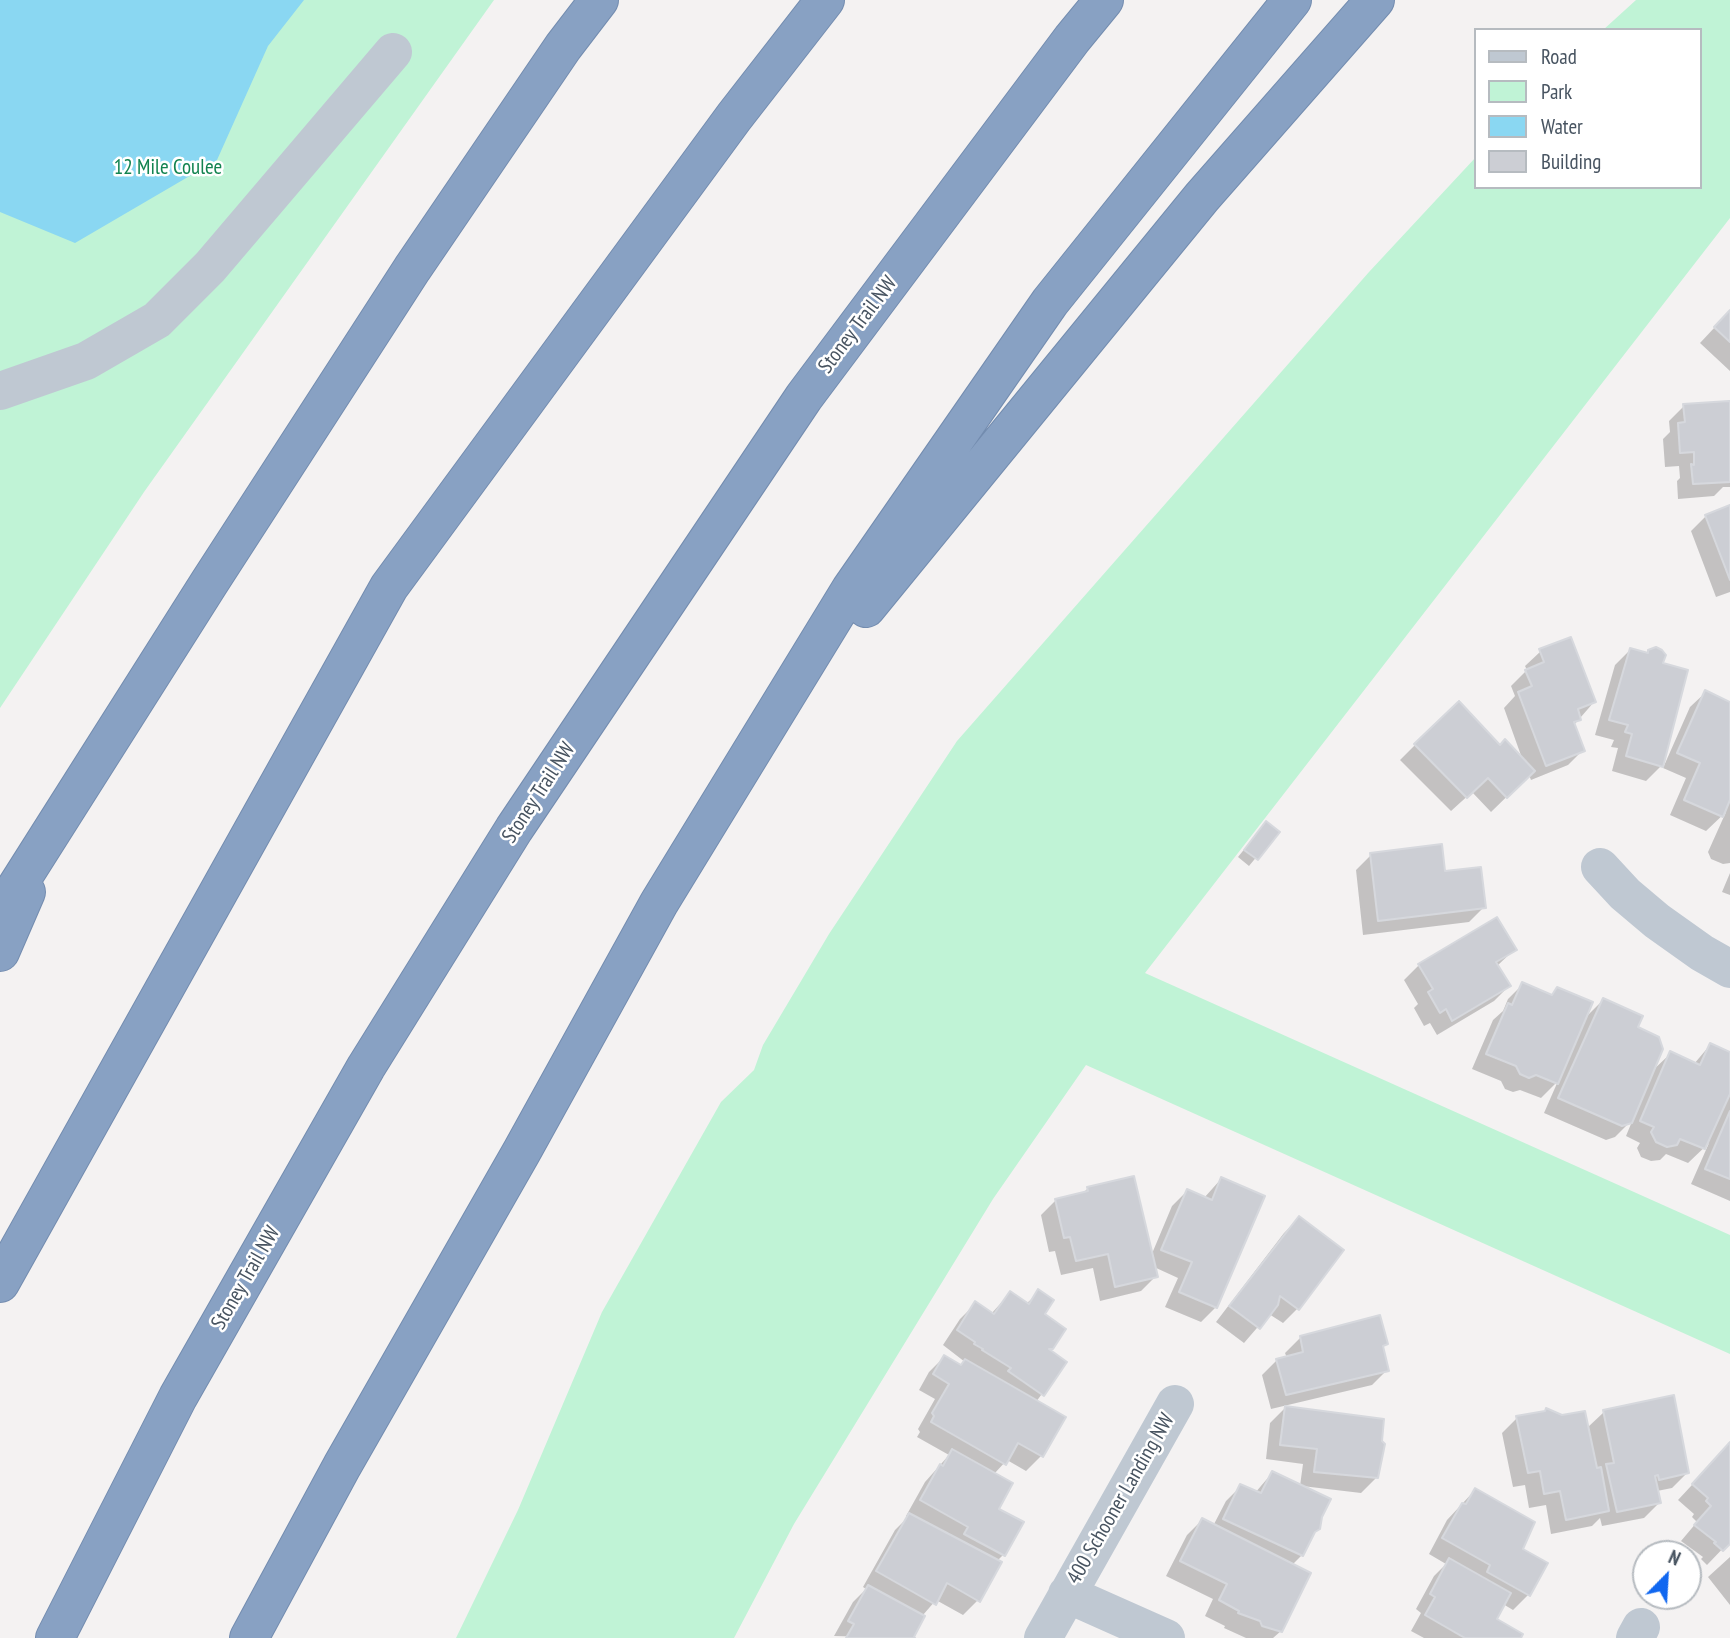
<!DOCTYPE html>
<html>
<head>
<meta charset="utf-8">
<style>
  body { margin:0 }
  #map { position:relative; width:1730px; height:1638px; overflow:hidden; background:#f4f2f2; font-family:"PT Sans Narrow",sans-serif }
  canvas { display:block }
  .legend { position:absolute; left:1474px; top:28px; width:228px; height:161px; box-sizing:border-box; background:#fff; border:2px solid #b6bbc0; margin:0; padding:9px 12px; list-style:none; font-size:21px; color:#485461 }
  .legend li { display:flex; align-items:center; gap:14px; height:35px }
  .legend b { width:35px; border:2px solid #b6bbc0 }
  .north { position:absolute; left:1632px; top:1540px; width:70px; height:70px; box-sizing:border-box; background:#fff; border:2px solid #b6bbc0; border-radius:50%; rotate:24deg; font-size:19px; font-weight:700; line-height:28px; text-align:center; color:#485461 }
  .north::after { content:''; display:block; margin:auto; width:24px; height:32px; background:#1067f0; clip-path:polygon(50% 0,100% 100%,50% 72%,0 100%) }
</style>
</head>
<body>
<div id="map">
<canvas width="1730" height="1638"></canvas>
<ul class="legend">
<li><b style="height:9px;background:#bfc8d2"></b>Road</li>
<li><b style="height:19px;background:#c0f3d6"></b>Park</li>
<li><b style="height:19px;background:#8ad7f2"></b>Water</li>
<li><b style="height:19px;background:#ccced4"></b>Building</li>
</ul>
<div class="north">N</div>
</div>
<script>
const g = document.querySelector('canvas').getContext('2d');
g.lineJoin = 'round';
function paint(path, color) { g.fillStyle = color; g.fill(path, 'evenodd'); }
const toPath = rows => new Path2D(rows.map(r => 'M' + r).join(''));
function strokePath(path, color, width, dash) { g.strokeStyle = color; g.lineWidth = width; g.lineCap = dash ? 'butt' : 'round'; g.setLineDash(dash || []); g.stroke(path); }
function write(font, color, halo, rows, align = 'center') {
  g.font = font + ' "PT Sans Narrow",sans-serif'; g.lineWidth = 5; g.setLineDash([]); g.textBaseline = 'middle'; g.strokeStyle = halo; g.fillStyle = color; for (const [text, x, y, turn = 0] of rows) {
    g.save(); g.translate(x, y); g.rotate((+turn || 0) * Math.PI / 180); g.textAlign = isNaN(turn) ? turn : align; if (halo) g.strokeText(text, 0, 0); g.fillText(text, 0, 0); g.restore();
  }
}
const green = toPath([
  [0,0,494,0,144,492,0,708],
  [1636,0,1730,0,1730,218,1145,973,1730,1235,1730,1354,1086,1065,993,1199,794,1524,734,1638,456,1638,518,1510,602,1312,721,1102,754,1070,763,1045,829,934,957,741,1369,272,1476,157,1476,187,1700,187,1700,30,1603,30]
]);
const water = toPath([
  [0,0,304,0,268,46,217,160,75,243,0,212]
]);
const shadow = toPath([
  [1730,311,1730,371,1700,343],
  [1730,404,1730,487,1723,487,1714,496,1678,499,1677,481,1680,478,1679,466,1665,467,1663,439,1670,432,1669,421,1684,406],
  [1730,507,1730,592,1716,597,1691,531,1706,516],
  [1630,650,1646,654,1649,651,1661,665,1661,766,1646,781,1612,771,1618,748,1611,747,1614,740,1595,735,1615,665],
  [1541,651,1594,702,1574,725,1583,750,1568,765,1531,780,1529,775,1491,812,1472,792,1451,811,1400,760,1415,745,1499,748,1523,761,1504,708,1515,696,1511,686,1527,670,1525,666],
  [1706,692,1730,704,1730,863,1723,864,1711,859,1708,852,1726,812,1706,831,1670,815,1686,778,1663,768,1690,707],
  [1259,831,1277,832,1249,866,1238,857],
  [1371,855,1444,873,1484,907,1469,922,1363,935,1356,870],
  [1730,873,1730,895,1722,892],
  [1496,919,1515,949,1497,966,1509,986,1494,1001,1437,1035,1430,1023,1424,1026,1414,1008,1418,1004,1404,980,1419,965],
  [1523,984,1550,996,1557,989,1584,1019,1603,1000,1635,1028,1651,1072,1670,1054,1694,1064,1710,1045,1730,1054,1730,1201,1691,1184,1709,1143,1688,1163,1666,1154,1660,1160,1651,1161,1641,1157,1637,1148,1640,1143,1626,1136,1633,1119,1615,1137,1606,1140,1544,1113,1558,1081,1541,1098,1520,1090,1513,1092,1505,1089,1501,1081,1472,1069,1493,1020,1503,1011,1508,999],
  [1221,1179,1216,1307,1201,1322,1165,1307,1178,1278,1154,1267,1156,1276,1141,1291,1100,1301,1093,1268,1061,1275,1055,1251,1049,1252,1041,1215,1056,1200,1082,1194,1088,1188,1151,1256,1172,1206,1187,1191,1204,1198],
  [1299,1218,1298,1308,1283,1323,1269,1314,1244,1343,1216,1322,1284,1233],
  [1039,1292,1052,1348,1049,1351,1065,1362,1036,1402,1041,1456,1026,1471,1007,1460,994,1474,1003,1555,997,1561,978,1600,963,1615,936,1600,923,1615,912,1638,834,1636,853,1602,866,1589,863,1587,895,1530,908,1517,906,1516,925,1482,949,1455,917,1437,920,1432,918,1429,935,1399,919,1390,929,1372,944,1357,960,1366,965,1362,943,1345,960,1319,975,1304,991,1314,1010,1293,1026,1304],
  [1300,1338,1386,1344,1381,1348,1387,1370,1372,1385,1271,1409,1262,1375,1277,1360,1287,1358,1285,1353],
  [1285,1408,1376,1478,1361,1493,1302,1486,1311,1536,1302,1555,1292,1565,1281,1631,1273,1638,1246,1638,1224,1628,1225,1626,1205,1616,1213,1599,1166,1576,1187,1535,1202,1520,1213,1526,1226,1501,1241,1486,1255,1493,1272,1473,1300,1486,1303,1464,1266,1459,1270,1423],
  [1604,1412,1687,1473,1672,1488,1657,1491,1659,1503,1644,1518,1602,1526,1600,1518,1592,1526,1551,1534,1546,1505,1529,1508,1525,1485,1513,1487,1502,1433,1517,1418,1587,1428],
  [1730,1444,1730,1541,1707,1565,1701,1559,1703,1557,1681,1541,1697,1522,1692,1517,1694,1514,1678,1500],
  [1475,1490,1521,1549,1528,1595,1513,1610,1503,1604,1494,1620,1519,1638,1424,1638,1411,1631,1421,1613,1416,1609,1434,1576,1446,1564,1429,1554,1447,1520],
  [1730,1557,1730,1605,1708,1577]
]);
const building = toPath([
  [1730,310,1730,342,1714,327,1730,310],
  [1729,401,1730,401,1730,482,1693,484,1691,464,1694,465,1694,452,1680,453,1678,423,1685,422,1683,404,1729,401],
  [1730,505,1730,580,1705,515,1730,505],
  [1571,637,1596,702,1578,709,1581,720,1574,722,1585,751,1546,766,1518,692,1532,686,1525,670,1544,662,1539,649,1571,637],
  [1656,647,1662,650,1666,655,1663,663,1688,670,1663,767,1626,756,1632,734,1625,732,1628,725,1609,720,1630,648,1648,653,1648,650,1656,647],
  [1705,690,1730,702,1730,800,1723,817,1684,800,1700,763,1677,753,1705,690],
  [1459,701,1500,745,1505,739,1535,771,1507,798,1488,778,1467,798,1414,744,1459,701],
  [1266,821,1280,832,1258,860,1244,850,1266,821],
  [1442,844,1445,871,1481,867,1486,908,1378,921,1370,853,1442,844],
  [1497,917,1517,950,1496,962,1511,986,1452,1021,1446,1009,1440,1013,1428,992,1433,989,1418,964,1497,917],
  [1522,982,1552,995,1557,987,1593,1002,1558,1084,1536,1075,1529,1078,1520,1074,1516,1066,1486,1054,1508,1003,1512,1005,1522,982],
  [1603,998,1643,1016,1638,1027,1659,1037,1663,1049,1632,1123,1622,1126,1558,1098,1603,998],
  [1710,1043,1730,1052,1730,1094,1705,1149,1680,1139,1677,1145,1667,1147,1656,1142,1651,1132,1654,1127,1640,1121,1670,1051,1700,1065,1710,1043],
  [1730,1111,1730,1179,1705,1169,1730,1111],
  [1134,1176,1158,1277,1115,1287,1108,1254,1076,1261,1070,1237,1064,1238,1055,1199,1088,1191,1087,1187,1134,1176],
  [1221,1177,1265,1196,1217,1308,1179,1292,1192,1262,1161,1250,1187,1189,1212,1200,1221,1177],
  [1299,1216,1344,1250,1299,1310,1280,1296,1278,1305,1260,1329,1229,1306,1299,1216],
  [1038,1289,1054,1300,1045,1314,1066,1329,1053,1349,1049,1349,1067,1362,1044,1396,1008,1371,1011,1368,982,1350,983,1349,974,1344,975,1342,957,1330,975,1301,994,1314,1010,1291,1029,1304,1038,1289],
  [1380,1315,1388,1344,1383,1346,1389,1371,1286,1395,1276,1359,1303,1352,1300,1336,1380,1315],
  [944,1355,961,1365,965,1359,1066,1417,1043,1457,1018,1443,1006,1465,931,1422,934,1416,932,1413,949,1384,933,1374,944,1355],
  [1674,1395,1689,1473,1659,1480,1658,1475,1655,1476,1661,1503,1617,1512,1606,1464,1614,1463,1603,1410,1674,1395],
  [1285,1406,1384,1419,1382,1441,1385,1444,1378,1478,1314,1472,1317,1449,1280,1445,1285,1406],
  [1546,1408,1562,1415,1585,1411,1597,1468,1601,1467,1609,1511,1566,1520,1560,1491,1544,1494,1540,1471,1528,1473,1516,1416,1545,1411,1546,1408],
  [1730,1442,1730,1544,1723,1551,1714,1543,1716,1542,1694,1525,1711,1506,1706,1501,1708,1498,1692,1484,1730,1442],
  [952,1449,1013,1483,999,1509,1024,1522,1005,1556,964,1534,968,1527,920,1500,940,1464,943,1466,952,1449],
  [1272,1471,1331,1499,1322,1517,1320,1529,1315,1532,1303,1556,1223,1519,1240,1484,1261,1493,1272,1471],
  [1475,1488,1535,1522,1523,1549,1548,1563,1530,1596,1487,1572,1490,1565,1442,1538,1462,1503,1466,1504,1475,1488],
  [909,1513,1002,1562,980,1602,947,1583,936,1605,876,1571,909,1513],
  [1202,1518,1311,1573,1282,1632,1262,1626,1260,1621,1238,1613,1239,1611,1219,1600,1227,1584,1180,1561,1202,1518],
  [1449,1558,1511,1593,1497,1619,1523,1634,1521,1638,1465,1638,1425,1615,1435,1597,1430,1594,1449,1558],
  [868,1585,925,1616,914,1637,915,1638,846,1638,854,1624,848,1621,868,1585]
]);
const minor = toPath([
  [0,391,86,361,157,320,210,267,393,52],
  [1600,867,1625,894,1657,921,1702,953,1730,969],
  [1067,1594,1166,1638],
  [1043,1638,1175,1404],
  [1635,1638,1641,1627]
]);
const highway = toPath([
  [866,608,1202,197,1375,0],
  [0,913,209,583,412,269,563,47,599,0],
  [0,952,26,892],
  [0,1283,389,587,734,117,825,0],
  [55,1638,178,1397,366,1067,514,829,804,397,1072,39,1104,0],
  [249,1638,342,1466,522,1151,659,903,851,589,1050,302,1292,0]
]);
const parkNames = [
  ["12 Mile Coulee",168,168]
];
const streetNames = [
  ["Stoney Trail NW",858,325,-53],
  ["Stoney Trail NW",539,793,-57],
  ["Stoney Trail NW",246,1278,-60],
  ["400 Schooner Landing NW",1121,1499,-60]
];
paint(green, '#c0f3d6');
paint(water, '#8ad7f2');
paint(shadow, '#0003');
paint(building, '#ccced4');
strokePath(building, '#d6d8dd', 2);
strokePath(highway, '#738caf', 40);
strokePath(minor, '#bfc8d2', 38);
strokePath(highway, '#88a1c3', 38);
write('21px', '#128350', '#fff', parkNames);
write('21px', '#485461', '#fff', streetNames);
</script>
</body>
</html>
